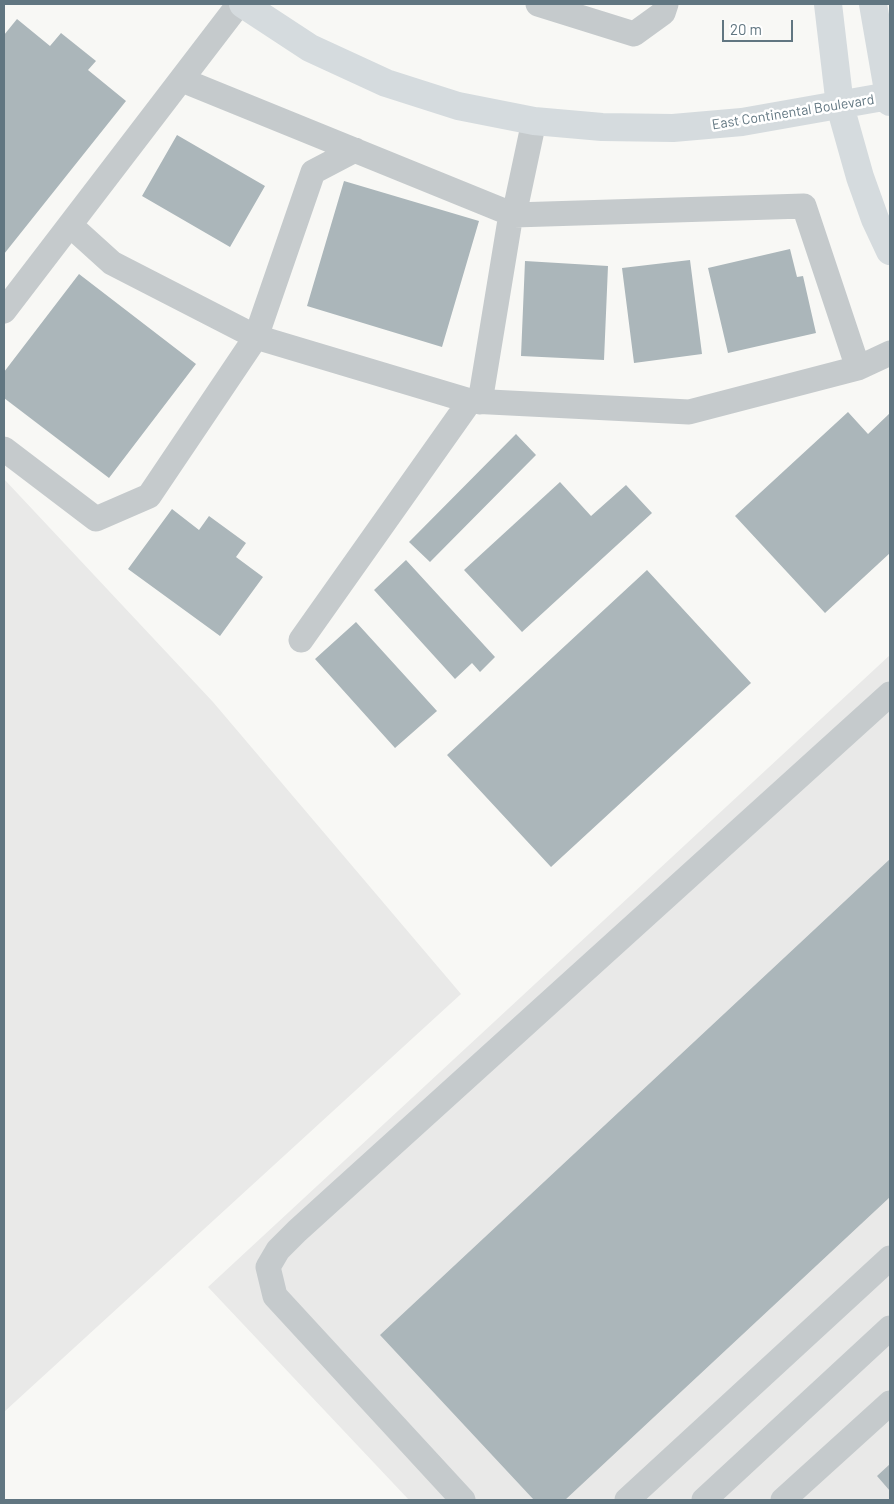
<!DOCTYPE html>
<html>
<head>
<meta charset="utf-8">
<style>
  body { margin:0 }
  #map { position:relative; width:894px; height:1504px; overflow:hidden; background:#f8f8f5; font-family:Barlow,sans-serif }
  canvas { display:block }
  .frame { position:absolute; inset:0; border:5px solid #617681; pointer-events:none }
  .scale { position:absolute; left:722px; top:20px; width:71px; height:22px; box-sizing:border-box; border:2px solid #617681; border-top:0; padding-left:6px; font-size:15px; line-height:18px; white-space:nowrap; color:#617681; -webkit-text-stroke:4px #fff; paint-order:stroke }
</style>
</head>
<body>
<div id="map">
<canvas width="894" height="1504"></canvas>
<div class="frame"></div>
<div class="scale">20 m</div>
</div>
<script>
const g = document.querySelector('canvas').getContext('2d');
g.lineJoin = 'round';
function paint(path, color) { g.fillStyle = color; g.fill(path, 'evenodd'); }
const toPath = rows => new Path2D(rows.map(r => 'M' + r).join(''));
function strokePath(path, color, width, dash) { g.strokeStyle = color; g.lineWidth = width; g.lineCap = dash ? 'butt' : 'round'; g.setLineDash(dash || []); g.stroke(path); }
function write(font, color, halo, rows, align = 'center') {
  g.font = font + ' Barlow,sans-serif'; g.lineWidth = 5; g.setLineDash([]); g.textBaseline = 'middle'; g.strokeStyle = halo; g.fillStyle = color; for (const [text, x, y, turn = 0] of rows) {
    g.save(); g.translate(x, y); g.rotate((+turn || 0) * Math.PI / 180); g.textAlign = isNaN(turn) ? turn : align; if (halo) g.strokeText(text, 0, 0); g.fillText(text, 0, 0); g.restore();
  }
}
const built = toPath([
  [4,479,213,702,461,994,4,1412],
  [890,655,890,1500,409,1500,208,1287]
]);
const building = toPath([
  [17,19,50,46,61,33,96,61,88,70,126,101,4,254,4,35],
  [177,135,265,186,230,247,142,196],
  [344,181,479,221,442,347,307,306],
  [790,249,797,277,803,276,816,333,728,353,708,268],
  [690,260,702,354,634,363,622,268],
  [525,261,608,266,604,360,521,356],
  [79,274,196,364,109,478,4,398,4,372],
  [848,412,868,434,890,413,890,553,825,613,735,516],
  [516,434,536,455,430,562,409,542],
  [560,482,591,516,626,485,652,513,522,632,464,570],
  [172,509,199,530,209,516,246,543,236,557,263,577,220,636,128,569],
  [406,560,495,657,480,672,472,663,455,679,374,590],
  [647,570,751,683,551,867,447,755],
  [356,622,437,711,395,748,315,659],
  [890,859,890,1197,565,1500,534,1500,380,1335],
  [890,1464,890,1491,877,1476]
]);
const minor = toPath([
  [538,4,634,34,663,13,666,4],
  [182,80,514,215,534,121],
  [514,215,804,206,858,368],
  [70,225,112,263,256,337,313,172,355,150],
  [4,311,239,4],
  [480,402,511,214],
  [4,449,96,519,149,496,256,337,470,401],
  [301,640,470,401,689,412,858,368,890,353],
  [463,1500,275,1296,268,1267,278,1250,297,1231,890,694],
  [627,1500,890,1258],
  [704,1500,890,1328],
  [783,1500,890,1403]
]);
const major = toPath([
  [243,4,310,48,386,83,458,106,534,121,602,127,673,128,742,122,889,96],
  [828,4,840,106,860,177,875,219,890,251],
  [873,4,890,102]
]);
const streetNames = [
  ["East Continental Boulevard",793,112,-9]
];
paint(built, '#e9e9e8');
paint(building, '#abb6ba');
strokePath(minor, '#c5cacc', 25);
strokePath(major, '#d5dbde', 28);
write('14px', '#617681', '#fff', streetNames);
</script>
</body>
</html>
